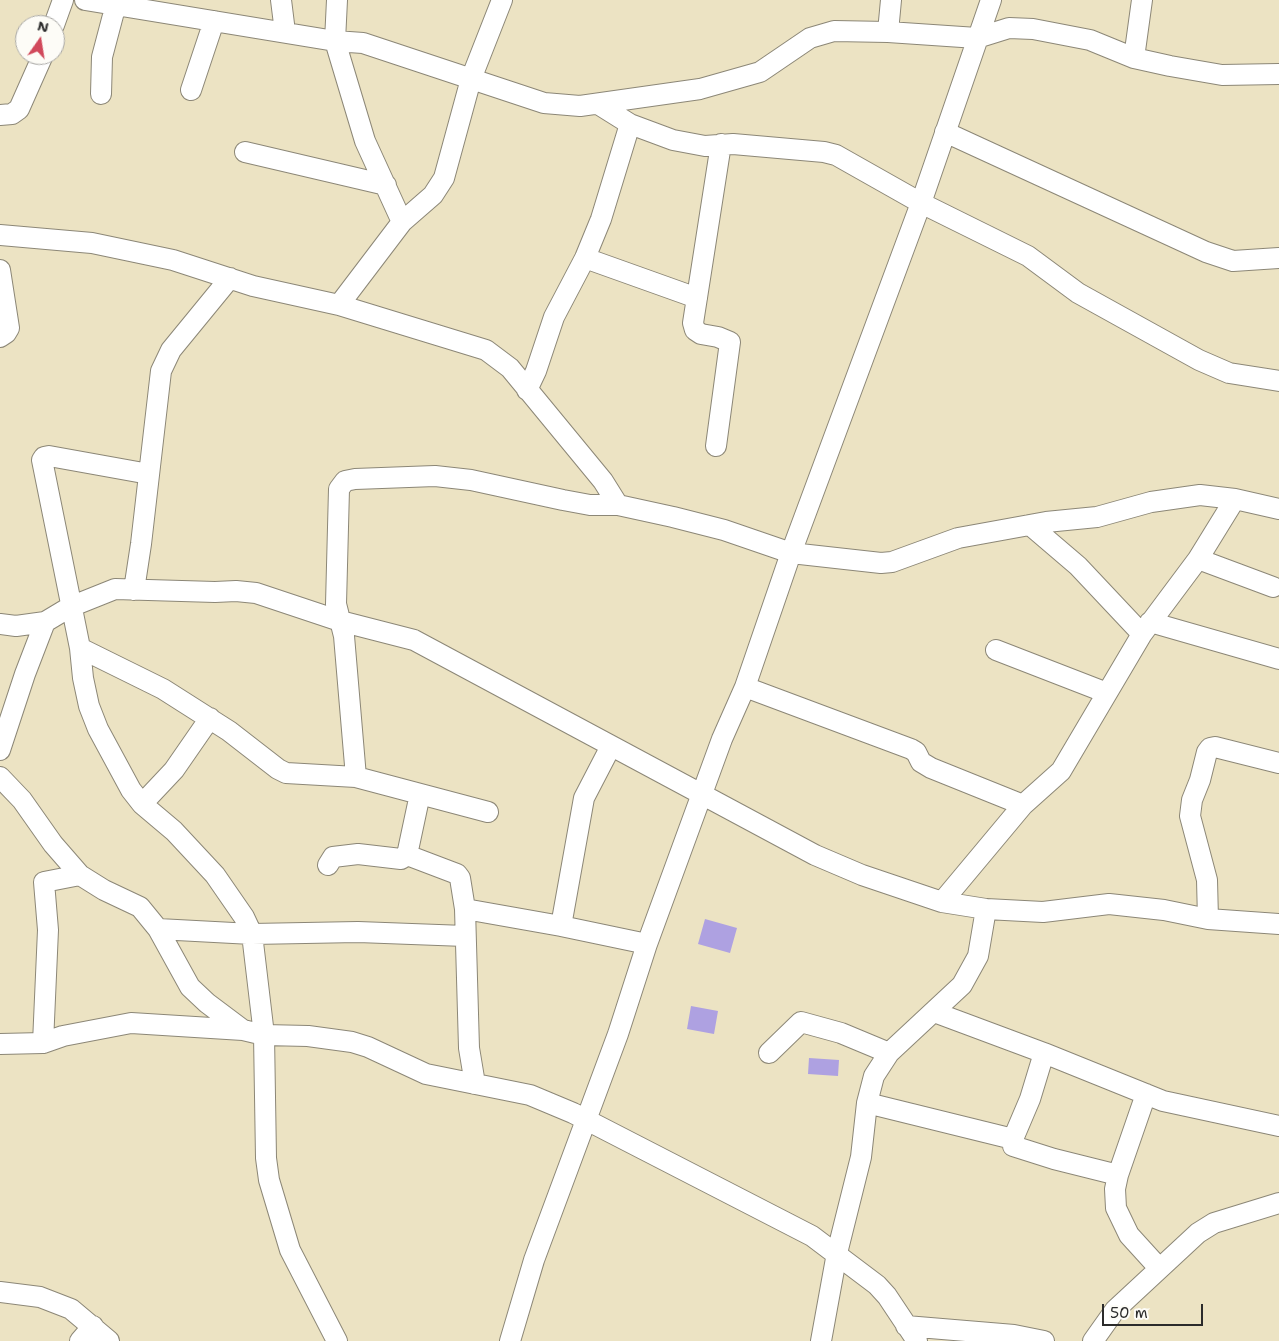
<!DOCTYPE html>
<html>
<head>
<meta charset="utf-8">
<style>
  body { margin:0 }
  #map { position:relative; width:1279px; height:1341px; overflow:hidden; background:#ece3c3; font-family:"Shantell Sans",sans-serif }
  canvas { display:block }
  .north { position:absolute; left:15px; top:15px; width:50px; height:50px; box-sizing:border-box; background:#fdfcf7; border:1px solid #a9a8a5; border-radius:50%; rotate:13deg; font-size:14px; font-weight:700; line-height:20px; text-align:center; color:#2b2b2b }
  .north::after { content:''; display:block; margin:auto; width:18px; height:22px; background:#d1495b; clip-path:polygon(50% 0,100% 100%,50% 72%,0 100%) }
  .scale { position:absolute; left:1102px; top:1304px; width:101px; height:22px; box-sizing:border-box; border:2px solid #2b2b2b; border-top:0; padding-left:6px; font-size:15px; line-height:18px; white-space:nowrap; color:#2b2b2b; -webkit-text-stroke:4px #fdfcf7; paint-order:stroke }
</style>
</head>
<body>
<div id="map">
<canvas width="1279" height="1341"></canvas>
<div class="north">N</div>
<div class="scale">50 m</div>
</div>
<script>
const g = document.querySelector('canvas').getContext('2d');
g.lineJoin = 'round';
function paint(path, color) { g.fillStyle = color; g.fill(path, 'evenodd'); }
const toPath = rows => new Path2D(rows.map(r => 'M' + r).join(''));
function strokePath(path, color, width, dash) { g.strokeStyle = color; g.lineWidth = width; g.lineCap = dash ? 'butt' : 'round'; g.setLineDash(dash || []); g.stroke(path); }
const building = toPath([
  [705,919,737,928,730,953,698,944],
  [691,1006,718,1011,714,1034,687,1029],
  [809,1058,839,1060,838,1076,808,1074]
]);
const minor = toPath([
  [85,0,335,41,363,43,544,103,580,106,700,89,760,72,810,38,834,31,888,32,977,38,1009,28,1033,29,1090,40,1134,58,1170,66,1222,75,1279,74],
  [281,0,285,32],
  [337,0,335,41,365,141,402,222],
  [54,25,63,0],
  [888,32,891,0],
  [1134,58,1142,0],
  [191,90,214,21],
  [101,94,102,57,116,4],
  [0,115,12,114,19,109,43,55],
  [630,124,673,140,705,146,733,144,824,152,836,155,921,203,1028,256,1078,293,1199,360,1229,373,1279,381],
  [945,132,1206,252,1233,261,1279,258],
  [245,152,386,185],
  [0,235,92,243,173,260,253,286,339,305,486,350,510,368,603,481,618,505],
  [585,258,697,298],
  [0,270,9,328,6,333,0,337],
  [339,305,402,222,433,195,444,178,471,79,502,0],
  [527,390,536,371,554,317,585,258,601,219,630,124,598,104],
  [716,446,730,342,718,337,701,334,695,330,693,323,721,144],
  [149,474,49,456,44,457,42,460,80,648,83,678,89,706,98,729,131,790,142,804,174,831,215,875,244,917,252,934,264,1035,266,1158,269,1180,290,1250,337,1341],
  [1030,525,1078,566,1142,634],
  [1198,559,1273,587],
  [134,590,141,544,161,371,171,350,230,278],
  [1150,622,1279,659],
  [0,624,16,626,45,622,70,607,115,589,215,592,236,591,256,593,340,621,414,640,815,855,862,875,942,902,986,909,1043,912,1109,904,1164,910,1208,919,1279,924],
  [80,648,163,689,229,731,278,769,286,773,356,777,488,812],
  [996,650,1107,693],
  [745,687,911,749,916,752,921,762,931,768,1023,805],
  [0,750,25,674,45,622],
  [0,777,22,800,53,844,80,875,104,890,140,907,158,929,190,987,207,1003,243,1030],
  [356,777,344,636,336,604,339,489,345,481,355,479,435,476,471,480,563,500,590,505,618,505,673,517,724,530,791,553,881,563,892,562,958,538,1046,522,1097,517,1151,502,1200,495,1235,499,1279,509],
  [142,804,174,770,210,718],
  [407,855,457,874,460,878,465,909,469,1048,475,1084],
  [407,855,420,794],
  [328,865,333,857,358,854,401,859,407,855],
  [942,902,1023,805,1061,771,1142,634,1198,559,1235,499],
  [465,909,561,926,647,944],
  [1208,919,1207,880,1190,816,1192,800,1200,780,1207,752,1210,748,1215,747,1279,763],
  [561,926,584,798,611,746],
  [158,929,252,934,358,932,465,936],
  [934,1012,1044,1053,1163,1101,1279,1126],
  [43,1043,48,930,44,882,80,875],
  [0,1044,43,1043,63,1036,131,1023,243,1030,264,1035,308,1036,352,1042,368,1047,426,1074,530,1095,573,1113,812,1236,877,1285,887,1296,917,1341],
  [769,1053,801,1022,841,1033,889,1053],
  [1044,1053,1030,1099,1013,1139,1013,1146,1054,1159,1118,1175],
  [1146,1094,1118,1175,1115,1189,1116,1208,1129,1235,1159,1268],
  [867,1103,1013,1139],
  [0,1292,40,1297,71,1309,109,1341],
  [906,1326,1014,1335,1044,1341],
  [80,1341,93,1326],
  [510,1341,534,1260,618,1034,647,944,722,739,745,687,791,553,921,203,991,0],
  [821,1341,837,1253,861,1157,867,1103,874,1076,889,1053,962,985,978,956,986,909],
  [1093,1341,1115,1310,1198,1233,1214,1223,1279,1203]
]);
paint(building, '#aea1e1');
strokePath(minor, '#8c8777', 22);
strokePath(minor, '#fff', 20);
</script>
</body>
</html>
